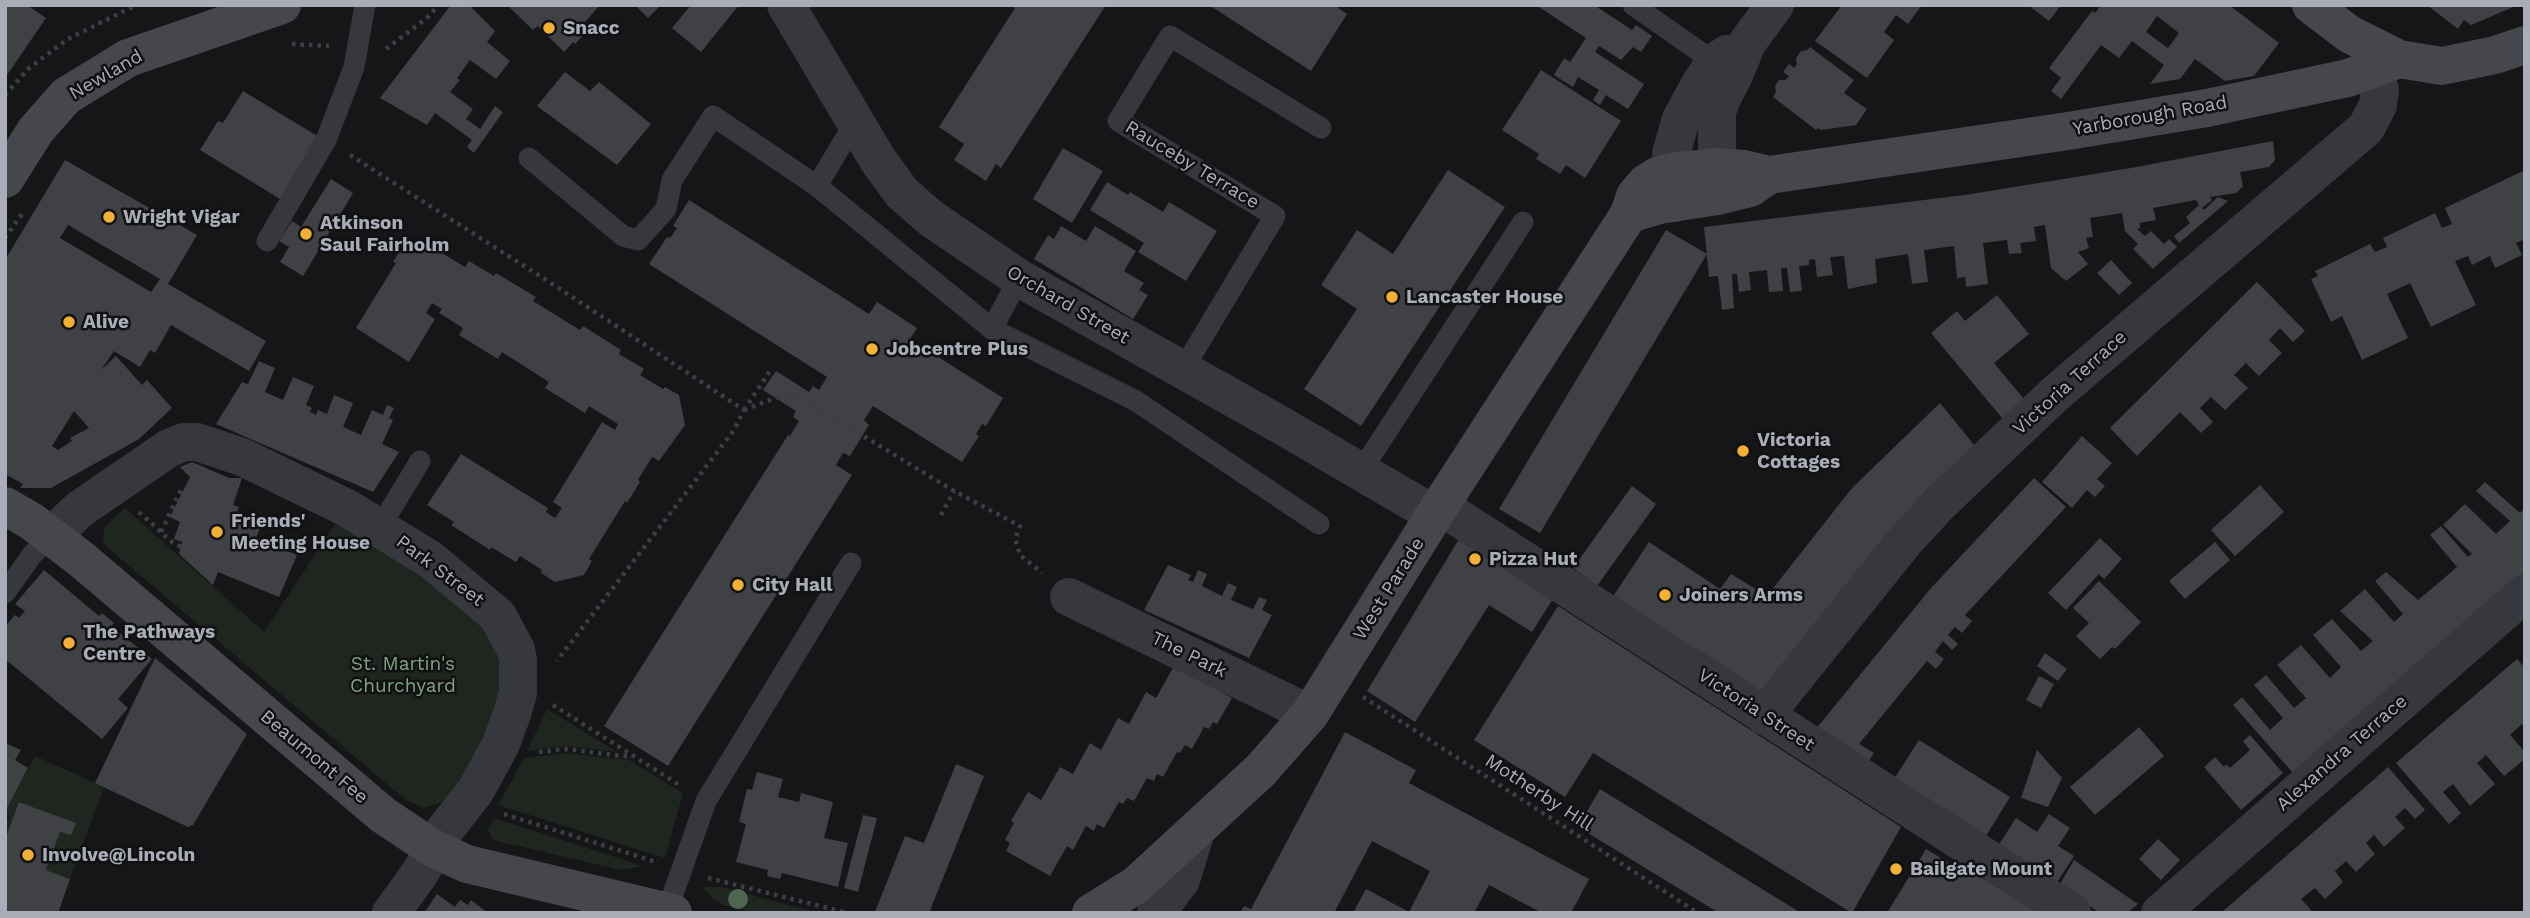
<!DOCTYPE html>
<html>
<head>
<meta charset="utf-8">
<style>
  body { margin:0 }
  #map { position:relative; width:2530px; height:918px; overflow:hidden; background:#161618; font-family:"Work Sans",sans-serif }
  canvas { display:block }
  .frame { position:absolute; inset:0; border:7px solid #a8adb8; pointer-events:none }
</style>
</head>
<body>
<div id="map">
<canvas width="2530" height="918"></canvas>
<div class="frame"></div>
</div>
<script>
const g = document.querySelector('canvas').getContext('2d');
g.lineJoin = 'round';
function paint(path, color) { g.fillStyle = color; g.fill(path, 'evenodd'); }
const toPath = rows => new Path2D(rows.map(r => 'M' + r).join(''));
function strokePath(path, color, width, dash) { g.strokeStyle = color; g.lineWidth = width; g.lineCap = dash ? 'butt' : 'round'; g.setLineDash(dash || []); g.stroke(path); }
function write(font, color, halo, rows, align = 'center') {
  g.font = font + ' "Work Sans",sans-serif'; g.lineWidth = 5; g.setLineDash([]); g.textBaseline = 'middle'; g.strokeStyle = halo; g.fillStyle = color; for (const [text, x, y, turn = 0] of rows) {
    g.save(); g.translate(x, y); g.rotate((+turn || 0) * Math.PI / 180); g.textAlign = isNaN(turn) ? turn : align; if (halo) g.strokeText(text, 0, 0); g.fillText(text, 0, 0); g.restore();
  }
}
const green = toPath([
  [125,508,264,632,337,521,374,542,480,616,502,656,499,706,463,779,448,798,440,803,423,808,406,800,108,548,103,541,105,526],
  [547,709,617,752,566,746,527,751],
  [566,753,629,760,683,793,665,858,498,805,524,758],
  [35,756,104,787,70,879,46,870,60,832,71,835,75,823,20,802,5,840,5,824,10,816,5,812],
  [494,818,643,866,621,870,493,840,488,829],
  [703,887,721,887,819,913,754,913,726,906,714,900]
]);
const building = toPath([
  [5,5,27,5,46,18,5,78],
  [451,5,469,5,495,31,487,42,510,61,496,79,470,60,457,78,460,80,450,92,473,109,466,119,480,129,495,106,503,112,474,153,467,147,472,140,435,113,427,125,380,98],
  [507,5,600,5,584,23,590,28,575,44,573,42,564,52,538,26,533,30],
  [635,5,661,5,648,18],
  [691,5,739,5,701,52,672,28],
  [1010,5,1106,5,1001,168,996,164,986,181,954,160,964,144,939,127,1015,8],
  [1209,5,1334,5,1347,14,1311,71],
  [1536,5,1594,5,1632,30,1636,25,1652,36,1641,52,1633,47,1621,60,1599,46,1595,52,1644,84,1628,109,1606,95,1600,105,1593,100,1599,90,1578,77,1573,87,1554,75,1564,58,1570,62,1586,38],
  [1842,5,1922,5,1908,24,1896,15,1884,32,1894,40,1867,78,1815,41],
  [2028,5,2061,5,2049,21],
  [2101,5,2229,5,2279,43,2254,76,2225,81,2195,59,2180,79,2150,84,2164,65,2132,41,2119,58,2101,45,2061,99,2051,91,2061,78,2049,68,2092,11,2095,13],
  [2157,16,2179,33,2168,48,2146,32],
  [2427,5,2518,5,2471,25,2464,20,2458,29],
  [1810,47,1854,80,1844,93,1867,109,1856,125,1821,130,1818,128,1816,130,1773,97,1776,92,1775,86,1779,80,1785,80,1789,76,1783,72,1789,64,1794,68,1797,64,1796,58,1801,51,1807,50],
  [1541,70,1621,121,1585,178,1566,165,1560,174,1536,159,1539,154,1502,130],
  [565,72,590,91,599,82,651,124,617,165,537,106],
  [243,91,319,137,280,199,200,150,218,121,223,123],
  [2273,141,2275,160,2269,167,2240,172,2243,186,2236,193,2210,197,2212,200,2202,208,2204,210,2218,197,2228,201,2179,243,2174,236,2190,223,2186,217,2199,205,2196,200,2153,208,2156,220,2140,223,2140,228,2137,229,2145,236,2151,231,2164,244,2169,239,2177,247,2153,269,2133,249,2138,244,2125,231,2122,213,2090,218,2093,237,2086,238,2089,248,2078,252,2088,264,2066,281,2051,268,2045,225,2034,227,2036,241,2020,243,2022,253,2009,254,2007,240,1983,243,1988,284,1966,287,1965,277,1957,278,1954,246,1924,250,1928,282,1912,284,1908,254,1875,259,1877,283,1848,289,1844,256,1830,257,1833,275,1817,277,1815,259,1809,260,1809,265,1799,266,1802,291,1790,292,1787,268,1781,268,1783,291,1769,292,1767,270,1749,272,1751,290,1739,292,1737,274,1732,274,1734,308,1722,310,1718,276,1709,277,1704,227,1965,195,2131,168],
  [1063,148,1103,171,1072,223,1033,199],
  [65,160,197,235,168,284,266,341,249,371,171,325,155,353,150,350,140,367,114,351,101,370,116,356,142,385,147,380,172,408,139,439,51,488,20,488,23,484,5,474,5,260],
  [68,225,160,279,151,292,60,238],
  [74,411,89,428,70,438,72,441,58,450,52,446],
  [1448,170,1505,207,1361,426,1304,389,1357,309,1321,285,1357,230,1393,254],
  [2525,170,2525,239,2516,243,2522,255,2495,268,2490,256,2472,265,2468,256,2455,261,2476,305,2431,327,2410,283,2387,294,2408,338,2362,360,2342,316,2331,322,2311,279,2318,276,2315,271,2370,244,2375,252,2387,247,2383,238,2435,213,2442,228,2452,224,2445,208],
  [331,179,353,193,303,276,280,262,289,247,279,241,292,221,301,227],
  [1107,182,1128,195,1130,192,1163,212,1169,202,1217,231,1186,281,1138,252,1144,243,1090,210],
  [689,200,869,314,877,302,917,328,910,339,1003,398,986,426,982,424,976,434,979,436,962,462,873,406,864,420,869,425,850,456,843,453,836,465,852,475,668,766,604,726,788,435,790,436,799,421,793,417,796,411,763,390,776,371,809,392,813,386,819,390,827,377,649,264,667,237,670,238,677,228,673,226],
  [1061,226,1086,241,1095,226,1136,251,1124,271,1144,283,1139,290,1148,295,1133,319,1034,259,1048,235,1054,239],
  [1666,230,1707,254,1540,533,1499,509],
  [430,241,444,250,442,253,465,267,469,261,494,276,496,273,536,297,533,301,580,330,583,326,621,350,619,354,644,369,640,375,663,389,665,387,679,395,685,425,659,461,652,457,638,480,640,482,627,503,625,501,589,559,592,561,584,575,555,582,541,573,542,570,520,556,516,562,491,547,490,550,451,525,454,522,427,505,461,454,548,508,546,512,555,518,562,508,553,502,602,422,615,430,618,424,589,406,585,413,545,388,549,382,502,352,498,359,459,335,463,328,439,313,442,309,432,303,426,313,435,319,409,362,356,328,396,263,393,262,401,249],
  [2111,260,2132,283,2119,295,2097,273],
  [2257,282,2305,331,2293,342,2280,328,2269,340,2282,353,2259,376,2246,363,2234,375,2248,388,2225,410,2211,397,2200,408,2213,422,2201,433,2180,412,2137,456,2110,428],
  [1997,295,2029,334,1994,363,2024,399,2002,418,1931,333,1957,311,1965,321],
  [259,361,275,368,265,392,283,400,293,377,314,386,306,405,312,408,310,412,316,415,318,410,327,414,334,395,353,403,343,427,361,435,372,410,383,415,387,405,394,408,389,418,393,420,382,444,399,452,373,492,216,424,242,382,248,384],
  [1940,403,1975,446,1760,696,1610,601,1649,542,1720,589,1731,574,1767,596,1852,488],
  [2082,436,2112,463,2097,479,2105,486,2095,497,2087,490,2072,508,2042,482],
  [192,462,229,478,242,478,233,505,239,507,235,515,261,526,256,538,297,555,279,597,218,572,213,585,179,554,182,542,174,539,180,522,170,517,190,477,180,467],
  [2034,478,2066,507,1965,615,1972,621,1962,633,1955,627,1948,635,1958,644,1952,650,1943,641,1935,652,1944,659,1936,669,1927,661,1859,744,1874,753,1867,763,1815,730,1931,588],
  [2485,482,2520,513,2525,508,2525,573,2293,773,2233,705,2242,697,2270,730,2283,718,2254,685,2266,675,2294,708,2306,698,2277,665,2301,645,2330,678,2341,667,2313,635,2332,619,2361,651,2373,641,2340,611,2365,589,2394,622,2403,614,2375,581,2386,572,2418,600,2436,585,2457,567,2430,535,2441,526,2468,557,2472,554,2443,525,2465,504,2496,534,2510,521,2476,491],
  [2260,485,2284,512,2235,556,2211,530],
  [1632,486,1656,504,1597,586,1573,568],
  [1462,534,1556,594,1532,632,1489,605,1415,722,1367,691],
  [2100,538,2122,559,2104,579,2099,574,2066,610,2048,593],
  [2215,542,2230,560,2185,599,2169,581],
  [1168,565,1191,575,1188,580,1193,582,1198,570,1207,574,1202,586,1222,596,1228,583,1237,587,1231,600,1253,609,1259,597,1267,600,1262,610,1272,615,1249,658,1144,610],
  [44,570,99,616,102,613,114,623,111,626,152,659,118,699,128,708,102,739,5,659,5,627,15,615,19,618,25,611,15,604],
  [2099,581,2141,622,2115,649,2112,647,2100,659,2076,636,2089,623,2073,608],
  [1558,606,1901,827,1852,913,1593,753,1565,797,1474,740],
  [2045,653,2067,669,2058,681,2037,666],
  [155,658,247,734,193,825,188,827,95,783],
  [2517,659,2525,668,2525,727,2522,724,2510,735,2525,752,2525,759,2504,776,2486,755,2483,758,2477,763,2495,784,2470,806,2453,784,2449,787,2443,792,2461,813,2449,824,2396,763],
  [1174,666,1232,698,1217,724,1213,722,1209,729,1204,727,1192,749,1185,745,1180,753,1177,752,1163,777,1157,774,1154,781,1147,778,1134,801,1127,798,1123,804,1119,802,1104,828,1097,824,1094,831,1086,826,1073,850,1067,846,1050,876,1006,851,1010,843,1005,840,1014,823,1011,821,1028,792,1041,800,1060,767,1073,774,1090,743,1101,750,1118,718,1129,724,1146,692,1156,698],
  [2039,676,2054,684,2041,708,2026,700],
  [2139,727,2164,756,2095,815,2070,787],
  [1345,732,1416,770,1409,783,1589,879,1571,913,1542,913,1489,885,1474,913,1353,913,1366,889,1409,912,1430,871,1372,841,1334,913,1240,913,1244,906,1251,909],
  [2250,735,2283,773,2241,810,2204,767,2215,757,2224,767,2226,764,2230,768,2250,750,2243,741],
  [1919,740,2010,797,1986,836,1894,779],
  [5,743,21,750,15,760,28,768,5,812],
  [2037,750,2062,778,2048,807,2021,798],
  [956,764,984,776,929,913,875,912,905,836,924,843],
  [2388,767,2425,810,2415,819,2405,808,2395,817,2405,828,2384,847,2374,835,2366,843,2375,854,2356,872,2346,861,2335,871,2343,882,2325,899,2315,888,2301,899,2311,910,2308,913,2221,913],
  [757,772,783,779,778,797,799,802,801,793,833,802,824,838,848,843,838,887,782,873,780,879,767,876,768,870,736,862,746,824,739,822,747,789,752,790],
  [1600,789,1801,913,1719,913,1578,827],
  [19,802,76,823,71,835,60,832,46,870,70,879,58,913,5,913,5,840],
  [2049,814,2070,828,2058,846,2074,856,2056,884,1998,846,2016,818,2037,832],
  [863,815,877,818,858,892,844,888],
  [2158,839,2180,860,2161,880,2139,859],
  [1926,849,1954,866,1956,862,2039,913,1887,913],
  [2074,860,2138,904,2127,913,2100,913,2059,886],
  [437,894,455,907,460,900,468,905,471,900,488,913,424,913]
]);
const path = toPath([
  [292,44,329,46],
  [386,49,427,18,439,5],
  [5,95,29,68,68,39,136,5],
  [350,155,554,285,744,410,734,430,557,661],
  [5,238,22,214],
  [744,410,791,392,954,491,1020,526,1015,539,1020,555,1042,573],
  [744,410,770,371],
  [139,512,172,542,181,547],
  [941,515,954,491],
  [161,532,183,486],
  [1363,697,1698,913],
  [553,705,681,786],
  [539,752,566,749,631,757],
  [504,814,656,862],
  [708,878,848,913]
]);
const lane = toPath([
  [1633,5,1723,68],
  [529,158,623,236,638,240,666,209,672,180,713,116,817,186,992,329,1136,401,1319,524],
  [817,186,855,122],
  [267,241,326,140,354,67,365,5],
  [992,329,1019,278],
  [1182,371,1275,216,1118,121,1170,36,1321,128],
  [1361,471,1523,222],
  [380,527,420,461],
  [5,593,32,555,51,536],
  [667,911,706,801,851,563]
]);
const street = toPath([
  [786,5,878,160,902,193,932,219,1019,278,1279,424,1435,515],
  [1717,196,1717,113,1721,100,1734,75,1747,43,1775,5],
  [1675,203,1671,154,1681,119,1700,84,1715,62,1727,54],
  [1440,506,2072,913],
  [51,536,80,509,169,448,184,442,197,442,242,457,347,508,431,560,498,616,516,650,518,660,518,693,512,714,501,744,476,790,444,831,420,873,391,913],
  [1069,597,1310,714],
  [1764,716,1904,542,1939,504,2055,394,2366,128,2378,105,2380,90,2374,70],
  [1156,913,1181,880,1196,831],
  [2160,913,2525,593]
]);
const secondary = toPath([
  [2311,5,2349,34,2399,59],
  [5,179,36,130,66,96,128,58,282,5],
  [1629,214,1659,205,1717,196,1750,188,1769,175],
  [5,506,31,521,81,559,383,815,434,849,467,864,673,913],
  [1091,913,1136,885,1261,770,1310,714,1440,506,1629,214,1635,196,1646,183,1657,176,1671,172,1716,167,1744,169,1769,175,2068,131,2207,108,2348,78,2399,59,2442,66,2495,55,2525,45]
]);
const trees = [
  [738,899]
];
const markers = [
  [549,28,7,"#f2b134"],
  [109,217,7,"#f2b134"],
  [306,234,7,"#f2b134"],
  [1392,297,7,"#f2b134"],
  [69,322,7,"#f2b134"],
  [872,349,7,"#f2b134"],
  [1743,451,7,"#f2b134"],
  [217,532,7,"#f2b134"],
  [1475,559,7,"#f2b134"],
  [738,585,7,"#f2b134"],
  [1665,595,7,"#f2b134"],
  [69,643,7,"#f2b134"],
  [28,855,7,"#f2b134"],
  [1896,869,7,"#f2b134"]
];
const poiNames = [
  ["Snacc",563,28],
  ["Wright Vigar",123,217],
  ["Atkinson",320,223],
  ["Saul Fairholm",320,245],
  ["Lancaster House",1406,297],
  ["Alive",83,322],
  ["Jobcentre Plus",886,349],
  ["Victoria",1757,440],
  ["Cottages",1757,462],
  ["Friends'",231,521],
  ["Meeting House",231,543],
  ["Pizza Hut",1489,559],
  ["City Hall",752,585],
  ["Joiners Arms",1679,595],
  ["The Pathways",83,632],
  ["Centre",83,654],
  ["Involve@Lincoln",42,855],
  ["Bailgate Mount",1910,869]
];
const streetNames = [
  ["Newland",106,75,-30],
  ["Yarborough Road",2150,116,-10],
  ["Rauceby Terrace",1192,165,31],
  ["Orchard Street",1068,305,30],
  ["Victoria Terrace",2070,383,-42],
  ["Park Street",440,571,37],
  ["West Parade",1389,589,-58],
  ["The Park",1189,655,26],
  ["Victoria Street",1756,710,33],
  ["Alexandra Terrace",2342,753,-41],
  ["Beaumont Fee",314,757,40],
  ["Motherby Hill",1539,793,33]
];
const parkNames = [
  ["St. Martin's",403,664],
  ["Churchyard",403,686]
];
paint(green, '#1e261f');
paint(building, '#404145');
strokePath(path, '#3d3f44', 4.5, [3.5, 5]);
strokePath(lane, '#37383d', 21);
strokePath(street, '#37383d', 38);
strokePath(secondary, '#45474d', 38);
g.fillStyle = '#506452';
for (const [x, y] of trees) { g.beginPath(); g.arc(x, y, 10, 0, 2 * Math.PI); g.fill(); }
for (const [x, y, r, color] of markers) { const dot = new Path2D(); dot.arc(x, y, r, 0, 2 * Math.PI); g.fillStyle = color; g.fill(dot); strokePath(dot, '#111113', 2.5); }
write('bold 19px', '#a8adb8', '#111113', poiNames, 'left');
write('19px', '#a8adb8', '#111113', streetNames);
write('19px', '#7fa381', '#111113', parkNames);
</script>
</body>
</html>
